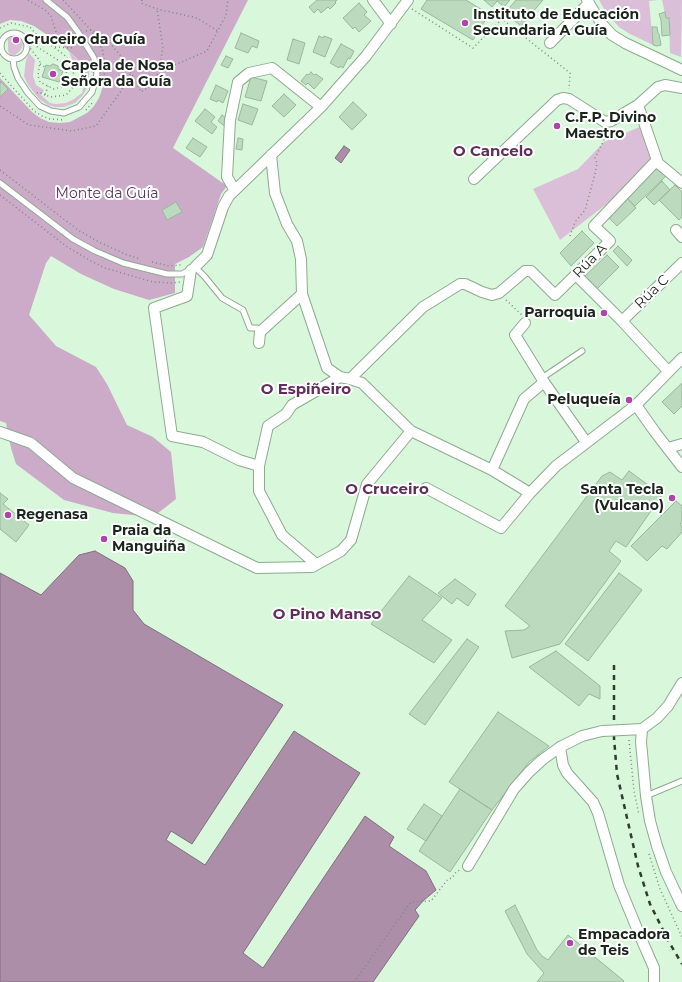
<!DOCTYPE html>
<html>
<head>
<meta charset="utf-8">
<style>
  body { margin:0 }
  canvas { display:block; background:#d9f7db }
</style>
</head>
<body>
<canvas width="682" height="982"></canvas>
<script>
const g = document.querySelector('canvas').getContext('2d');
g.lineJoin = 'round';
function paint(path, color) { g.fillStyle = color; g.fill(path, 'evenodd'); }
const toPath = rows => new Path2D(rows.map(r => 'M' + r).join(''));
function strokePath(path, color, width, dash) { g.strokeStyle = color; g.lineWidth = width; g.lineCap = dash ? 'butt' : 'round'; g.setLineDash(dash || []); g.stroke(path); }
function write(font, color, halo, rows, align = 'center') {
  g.font = font + ' Montserrat,sans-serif'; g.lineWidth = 4; g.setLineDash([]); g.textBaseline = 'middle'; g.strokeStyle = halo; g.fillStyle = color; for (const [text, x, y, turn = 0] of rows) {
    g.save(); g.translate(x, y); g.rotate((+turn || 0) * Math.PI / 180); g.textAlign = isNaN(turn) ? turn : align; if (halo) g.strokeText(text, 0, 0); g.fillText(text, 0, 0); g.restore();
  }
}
const green = toPath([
  [599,0,658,0,649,1,653,45,630,34,619,27,607,14],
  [662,0,682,0,681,57,670,53,669,18,666,18],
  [14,35,22,39,23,43,22,48,19,52,15,55,11,55,8,51,8,39],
  [69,52,89,69,89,84,83,95,75,103,64,107,55,107,48,105,39,99,28,85,24,76,26,60,29,53,35,60,33,76,36,85,44,90,41,95,50,103,56,104,66,103,74,99,82,93,85,82,80,72,75,67],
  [642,126,656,166,560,240,533,189,578,169,604,142]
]);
const forest = toPath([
  [0,0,248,0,173,148,227,186,221,194,203,247,189,257,175,264,175,293,149,300,114,289,81,274,51,256,46,263,29,315,56,346,96,367,107,384,127,425,153,437,171,452,176,499,153,517,113,513,64,500,16,464,11,448,6,423,0,421,0,78,32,112,40,118,49,122,60,123,70,122,87,113,94,106,99,98,104,83,63,46,34,26,21,21,10,20,0,24]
]);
const water = toPath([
  [344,146,350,150,341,163,335,158,344,146],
  [95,551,125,568,133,581,133,610,144,624,283,705,192,844,171,831,166,840,205,865,294,731,360,773,243,953,263,968,365,816,394,837,389,846,426,871,436,890,424,900,415,910,419,916,373,982,0,982,0,573,41,595,79,555,95,551]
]);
const building = toPath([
  [317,0,337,0,335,2,336,3,330,9,328,7,321,13,318,9,314,13,309,7,317,0],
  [427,0,466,0,489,14,473,40,421,9,427,0],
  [484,0,510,0,504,7,497,1,492,7,484,0],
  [516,0,543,0,521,26,505,13,516,0],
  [359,3,367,12,364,15,371,21,359,32,355,27,353,29,343,18,359,3],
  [665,12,666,18,669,18,670,35,662,36,661,20,659,14,665,12],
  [652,27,657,27,658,33,659,34,661,45,657,46,653,45,652,27],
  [241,33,259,41,257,48,252,46,248,53,235,48,241,33],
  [319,36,323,38,324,36,332,39,325,57,313,52,319,36],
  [293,39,305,43,299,64,287,60,293,39],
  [341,44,354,51,350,59,348,58,343,68,340,66,339,68,330,63,341,44],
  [226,56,233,59,228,68,221,65,226,56],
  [53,64,58,66,58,69,63,71,59,82,42,77,46,65,50,66,53,64],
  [311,72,314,75,316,74,323,79,314,89,308,83,306,85,301,81,307,74,309,75,311,72],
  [251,77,267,81,261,101,245,97,251,77],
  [1,82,8,89,0,97,0,83,1,82],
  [216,85,228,91,223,103,218,100,217,102,210,99,216,85],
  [284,94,296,105,284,117,272,106,284,94],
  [353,102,367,115,352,130,339,117,353,102],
  [243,104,258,109,252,125,238,120,243,104],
  [205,109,215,117,211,122,217,127,212,134,195,121,205,109],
  [222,115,227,119,226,127,218,121,222,115],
  [193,138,207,147,200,157,186,148,193,138],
  [238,138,243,139,242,150,236,149,238,138],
  [656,166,666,176,635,206,625,196,656,166],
  [662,181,670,190,654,205,646,197,662,181],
  [675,185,682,192,682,217,679,220,659,200,675,185],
  [626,197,636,208,617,226,607,216,626,197],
  [176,202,182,212,167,220,162,210,176,202],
  [582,231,594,243,571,266,560,253,582,231],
  [618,246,632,260,627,266,613,251,618,246],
  [607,255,619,267,596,290,584,277,607,255],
  [682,383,682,406,674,414,662,402,682,383],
  [629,471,662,495,626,547,616,541,609,551,621,561,560,644,512,658,505,631,524,630,530,626,505,606,602,476,610,472,622,480,629,471],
  [0,493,8,499,3,504,29,525,16,542,0,529,0,493],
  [676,501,682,506,682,523,680,524,682,527,682,532,667,549,662,546,647,561,631,546,676,501],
  [619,573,642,590,588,661,565,644,619,573],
  [409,576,442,598,422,620,452,640,434,663,371,624,409,576],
  [455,579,476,594,468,606,457,598,452,604,438,593,455,579],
  [467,639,479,647,425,725,409,714,467,639],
  [556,651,600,686,600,699,589,694,579,706,529,667,556,651],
  [498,712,549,746,529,762,492,810,449,782,498,712],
  [460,789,492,810,450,872,419,851,460,789],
  [424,804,442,816,426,841,407,829,424,804],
  [515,905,537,950,542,956,548,960,568,935,624,981,623,982,537,982,544,973,527,954,505,911,515,905]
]);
const path = toPath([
  [28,0,45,10,51,16,57,35,51,44],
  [63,0,91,30,103,51,105,72,104,75],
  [142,0,141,3,157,9,197,18,218,31],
  [412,9,473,48,502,19,570,73,569,89],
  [0,28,11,23,30,27,36,34,67,57,75,77,74,86,66,95,51,97,45,95,48,86],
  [86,31,91,30,104,36,126,62,141,92,156,82,163,48,157,9],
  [24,37,31,43,61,62,66,70,67,77,61,87,54,89,40,82,38,76,40,61,30,48,27,47],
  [55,47,71,48,76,42],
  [40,64,45,67],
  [0,73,34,111,42,116,50,119,63,120],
  [37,93,39,92,45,95],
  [0,106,29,125,72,131,96,126,121,91,133,69,146,61,170,67,207,51,226,15,228,0],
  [86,110,94,101],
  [0,170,78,230,99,242,127,255,141,259],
  [0,195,66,246,91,261,105,268,153,282,173,283,180,282],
  [570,236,575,222,585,210,595,174,597,163,595,158,604,140,605,130],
  [152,262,169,266,180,265,181,267],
  [506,300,522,315],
  [629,740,634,791,639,815],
  [649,854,660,889,682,937],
  [354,982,411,902,431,901,448,879,452,878,456,872,460,870]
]);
const service = toPath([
  '1 46a13 13 0 1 1 26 0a13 13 0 1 1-26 0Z',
  [13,59,14,67,18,78,28,93,40,106,51,111,64,113,79,107,92,92,97,74,94,58,78,32,67,17,46,0],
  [0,183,73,239,95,251,123,263,167,274,182,274,195,267,205,277,222,298,243,310,250,328,257,328,260,332],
  [542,378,582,351],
  [646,796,682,781]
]);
const minor = toPath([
  [373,0,391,24],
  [587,0,601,23,612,35,625,43,682,70],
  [550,43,589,3],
  [638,105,658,163,682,183],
  [271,155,275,193,287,224,297,241,301,259,302,294,327,368,340,377,350,379,362,383,411,431,492,470,530,493,556,466,636,405,682,358],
  [474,179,557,100,563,98,569,99,605,122,611,121,638,105,658,87,665,85,682,88],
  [234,189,227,177,230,120,238,82,249,73,272,68,321,107],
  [676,230,682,237],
  [195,267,207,255,223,207,229,196,321,107,366,56,408,0],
  [191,270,187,296,154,308,172,436,203,442,239,460,259,466],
  [576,275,622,321,668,371],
  [622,321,682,263],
  [525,323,515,335,544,382,586,442],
  [259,343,260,332,302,294],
  [350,379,423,307,460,284,465,284,482,292,492,295,499,293,525,271,531,271,555,295,610,241,594,226,657,160],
  [636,405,655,432,682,467],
  [0,432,31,443,73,478,257,568,312,567,341,551,351,540,367,484,411,431],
  [668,448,682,444],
  [492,470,524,399,544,382],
  [426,488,501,528,530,493],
  [316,564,282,535,259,491,259,466,268,426,286,414,292,405,340,377],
  [642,729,641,742,646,796,650,821,657,846,666,872,682,906],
  [642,729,657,718,668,706,682,683],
  [623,730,642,729],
  [560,747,563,765,567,773,593,802,598,813,619,885,640,936,654,968,654,982],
  [468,866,514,789,529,772,542,760,560,747,582,736,602,731]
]);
const rail = toPath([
  [614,665,614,738,617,774,638,866,650,904,669,942,682,964]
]);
const minorBridge = toPath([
  [602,731,623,730]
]);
const markers = [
  [465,23,4,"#ad46a9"],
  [16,40,4,"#ad46a9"],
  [53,74,4,"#ad46a9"],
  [557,126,4,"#ad46a9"],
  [604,313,4,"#ad46a9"],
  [629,400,4,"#ad46a9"],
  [672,498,4,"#ad46a9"],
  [8,515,4,"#ad46a9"],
  [104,539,4,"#ad46a9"],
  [570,943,4,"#ad46a9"]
];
const poiNames = [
  ["Instituto de Educación",473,15],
  ["Secundaria A Guía",473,31],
  ["Cruceiro da Guía",24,40],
  ["Capela de Nosa",61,66],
  ["Señora da Guía",61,82],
  ["C.F.P. Divino",565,118],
  ["Maestro",565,134],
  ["Parroquia",596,313,"right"],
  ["Peluqueía",621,400,"right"],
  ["Santa Tecla",664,490,"right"],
  ["(Vulcano)",664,506,"right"],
  ["Regenasa",16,515],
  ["Praia da",112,531],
  ["Manguiña",112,547],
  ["Empacadora",578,935],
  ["de Teis",578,951]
];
const parkNames = [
  ["Monte da Guía",107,194]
];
const streetNames = [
  ["Rúa A",590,261,-46],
  ["Rúa C",652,292,-44]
];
const neighbourhoodNames = [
  ["O Cancelo",493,152],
  ["O Espiñeiro",306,390],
  ["O Cruceiro",387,490],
  ["O Pino Manso",327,615]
];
paint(green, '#dbbfd8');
paint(forest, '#cbabc8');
paint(water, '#ac8ea9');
strokePath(water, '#806e7e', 1);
paint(building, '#bcdabe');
strokePath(building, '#9ab79c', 1);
strokePath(service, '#8eaa90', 7);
strokePath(minor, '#8eaa90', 12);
strokePath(path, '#798e7a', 1.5, [1, 3]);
strokePath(service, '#fff', 5);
strokePath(minor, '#fff', 10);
strokePath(rail, '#2f3d30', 2.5, [5, 5]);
strokePath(minorBridge, '#8eaa90', 12, []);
strokePath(minorBridge, '#fff', 10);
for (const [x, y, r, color] of markers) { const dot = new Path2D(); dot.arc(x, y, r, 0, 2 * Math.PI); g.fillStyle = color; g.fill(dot); strokePath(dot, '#fff', 1.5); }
write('bold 14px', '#19251a', '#fff', poiNames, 'left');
write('14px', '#5c325a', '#fff', parkNames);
write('14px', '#19251a', '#fff', streetNames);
write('bold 15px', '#602d5d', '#fff', neighbourhoodNames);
</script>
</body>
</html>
